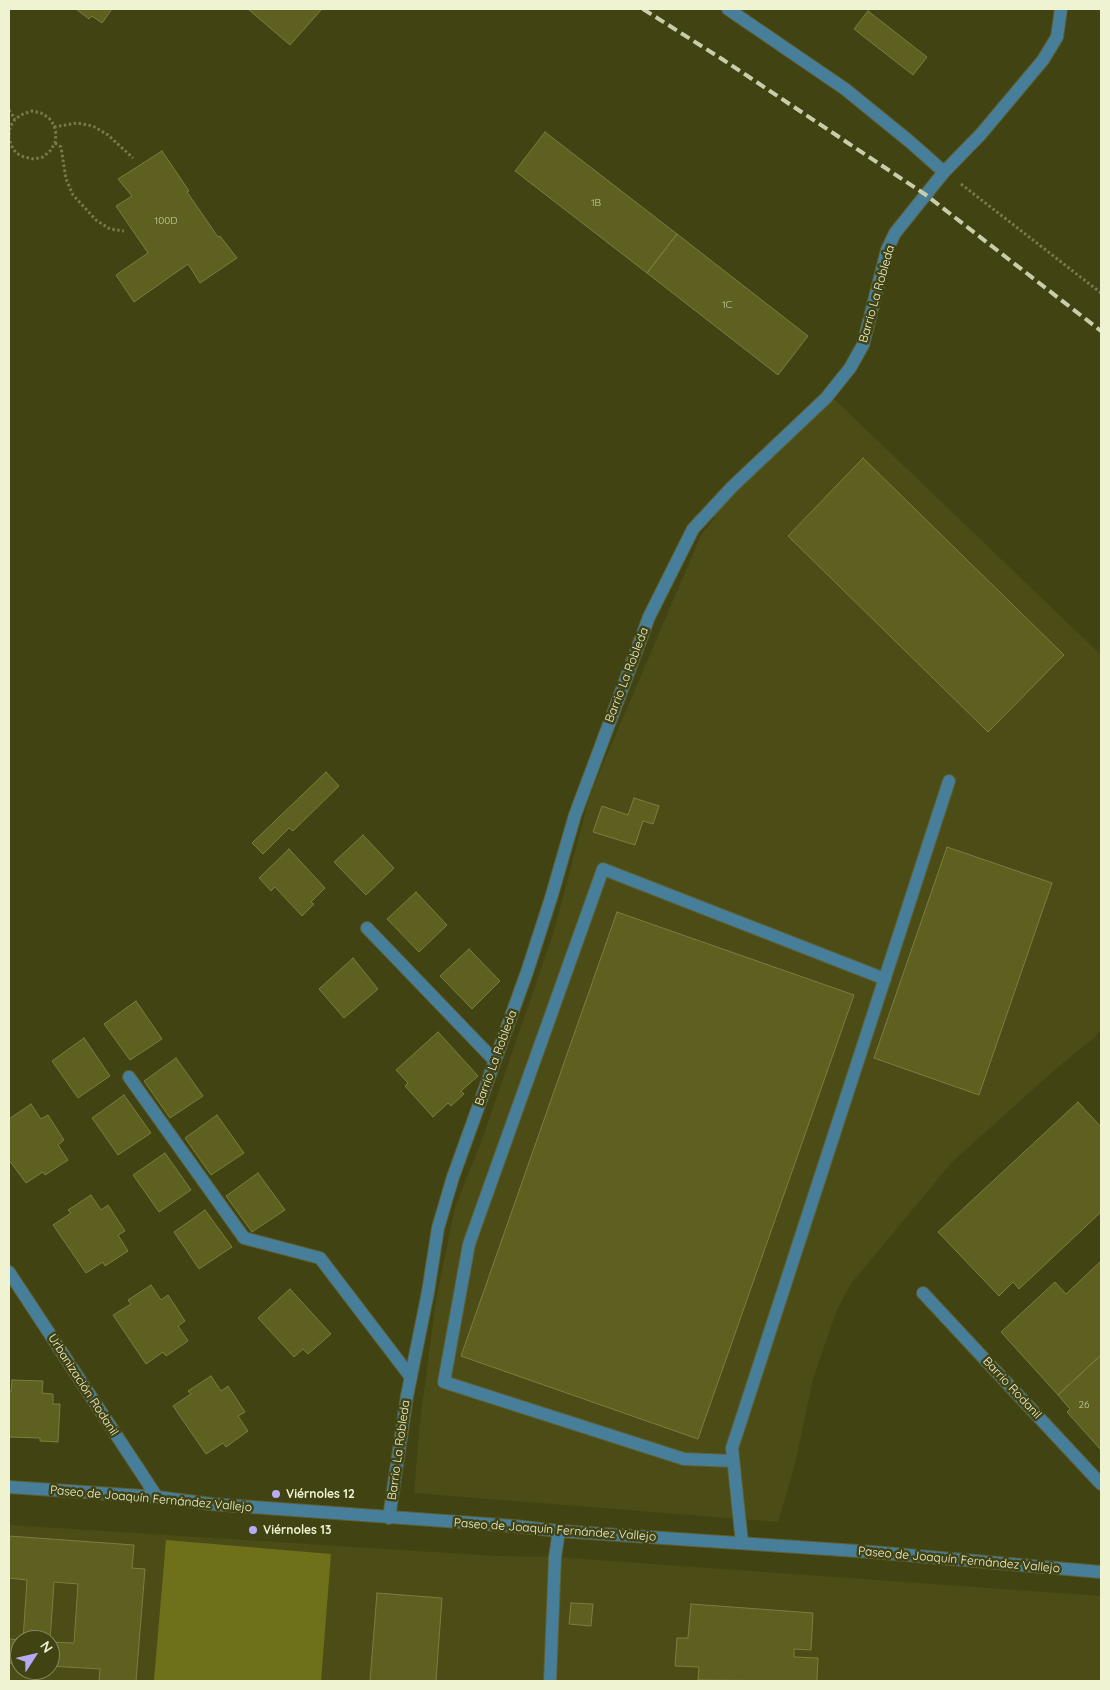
<!DOCTYPE html>
<html>
<head>
<meta charset="utf-8">
<style>
  body { margin:0 }
  #map { position:relative; width:1110px; height:1690px; overflow:hidden; background:#424313; font-family:Quicksand,sans-serif }
  canvas { display:block }
  .frame { position:absolute; inset:0; border:10px solid #f0f3d2; pointer-events:none }
  .north { position:absolute; left:10px; top:1630px; width:50px; height:50px; box-sizing:border-box; background:#424313; border:1px solid #88895f; border-radius:50%; rotate:55deg; font-size:14px; font-weight:700; line-height:20px; text-align:center; color:#f0f3d2 }
  .north::after { content:''; display:block; margin:auto; width:18px; height:22px; background:#b7abf8; clip-path:polygon(50% 0,100% 100%,50% 72%,0 100%) }
</style>
</head>
<body>
<div id="map">
<canvas width="1110" height="1690"></canvas>
<div class="frame"></div>
<div class="north">N</div>
</div>
<script>
const g = document.querySelector('canvas').getContext('2d');
g.lineJoin = 'round';
function paint(path, color) { g.fillStyle = color; g.fill(path, 'evenodd'); }
const toPath = rows => new Path2D(rows.map(r => 'M' + r).join(''));
function strokePath(path, color, width, dash) { g.strokeStyle = color; g.lineWidth = width; g.lineCap = dash ? 'butt' : 'round'; g.setLineDash(dash || []); g.stroke(path); }
function write(font, color, halo, rows, align = 'center') {
  g.font = font + ' Quicksand,sans-serif'; g.lineWidth = 5; g.setLineDash([]); g.textBaseline = 'middle'; g.strokeStyle = halo; g.fillStyle = color; for (const [text, x, y, turn = 0] of rows) {
    g.save(); g.translate(x, y); g.rotate((+turn || 0) * Math.PI / 180); g.textAlign = isNaN(turn) ? turn : align; if (halo) g.strokeText(text, 0, 0); g.fillText(text, 0, 0); g.restore();
  }
}
const built = toPath([
  [831,396,1101,655,1101,1029,1095,1037,1058,1067,952,1162,850,1285,836,1312,813,1379,795,1464,778,1522,414,1493,420,1422,436,1301,455,1207,483,1137,554,931,590,795,701,535,715,518,712,513],
  [9,1525,496,1556,555,1557,1101,1596,1101,1681,9,1681],
  [20,1640,50,1640,50,1670,20,1670]
]);
const green = toPath([
  [166,1540,331,1554,321,1681,154,1680]
]);
const building = toPath([
  [76,9,112,9,102,23,92,16,89,19,76,9],
  [248,9,319,9,321,10,290,45,248,9],
  [868,11,927,57,913,75,854,29,868,11],
  [545,132,677,234,647,273,515,171,545,132],
  [162,151,189,191,187,192,218,237,220,236,237,258,200,283,188,264,134,302,116,275,148,253,116,206,132,196,118,179,162,151],
  [677,234,808,336,778,375,647,273,677,234],
  [863,458,1064,655,988,732,788,536,863,458],
  [326,772,339,786,293,831,289,828,263,854,252,843,326,772],
  [634,798,659,806,653,824,643,821,635,845,593,832,602,806,628,815,634,798],
  [363,835,394,868,366,895,334,862,363,835],
  [947,847,1052,883,979,1095,874,1058,947,847],
  [289,849,325,888,311,902,314,904,302,916,275,887,271,891,259,878,289,849],
  [416,892,447,925,419,952,387,919,416,892],
  [617,912,854,995,698,1439,461,1356,617,912],
  [469,949,500,981,472,1009,440,976,469,949],
  [353,958,378,989,344,1018,319,989,353,958],
  [136,1001,162,1039,130,1060,104,1024,136,1001],
  [438,1032,478,1076,461,1091,464,1094,451,1106,448,1103,433,1117,405,1086,408,1083,396,1070,438,1032],
  [84,1038,110,1076,78,1098,52,1061,84,1038],
  [176,1058,203,1096,170,1118,144,1081,176,1058],
  [124,1095,151,1133,118,1155,92,1118,124,1095],
  [1078,1102,1101,1127,1101,1212,1019,1289,1013,1282,999,1296,938,1232,1078,1102],
  [31,1104,41,1119,48,1115,64,1140,58,1145,68,1160,45,1175,43,1172,26,1183,9,1160,9,1124,10,1123,9,1119,31,1104],
  [217,1115,244,1153,211,1175,185,1138,217,1115],
  [165,1153,191,1190,159,1212,133,1175,165,1153],
  [258,1173,285,1210,252,1232,226,1196,258,1173],
  [91,1195,101,1210,108,1205,125,1231,118,1235,128,1251,105,1266,103,1262,86,1273,53,1225,71,1213,68,1210,91,1195],
  [205,1210,232,1247,199,1269,174,1232,205,1210],
  [1101,1261,1101,1355,1058,1395,1001,1332,1055,1282,1066,1294,1101,1261],
  [151,1285,161,1300,168,1295,185,1321,178,1326,188,1341,166,1356,163,1352,146,1364,113,1315,131,1304,128,1300,151,1285],
  [290,1289,331,1334,308,1354,303,1349,294,1357,258,1318,290,1289],
  [1101,1355,1101,1450,1067,1412,1070,1409,1058,1395,1101,1355],
  [211,1376,221,1391,228,1386,245,1412,238,1416,248,1431,226,1447,223,1443,206,1454,173,1406,191,1394,188,1391,211,1376],
  [12,1380,43,1381,42,1393,53,1394,53,1404,60,1404,58,1442,40,1441,40,1438,10,1437,9,1440,9,1391,11,1392,12,1380],
  [9,1536,134,1545,132,1568,145,1569,136,1681,99,1681,100,1669,50,1666,50,1642,74,1643,78,1584,54,1582,50,1641,20,1640,20,1664,9,1663,9,1639,23,1640,27,1580,9,1578,9,1536],
  [377,1593,442,1598,436,1681,370,1681,377,1593],
  [571,1603,593,1604,591,1626,569,1624,571,1603],
  [691,1604,813,1613,811,1650,794,1649,794,1657,818,1658,817,1681,698,1680,699,1667,675,1666,677,1638,688,1638,691,1604]
]);
const path = toPath([
  [9,110,15,119],
  [54,127,77,123,93,126,108,135,133,158],
  [9,135,10,127,15,119,23,114,32,111,41,113,49,118,54,125,56,134,55,143,50,151,43,157,34,159,24,157,16,153,11,145,9,137],
  [55,143,61,147,66,179,73,195,96,220,110,229,124,231],
  [961,184,1101,293]
]);
const lane = toPath([
  [923,1293,1101,1484],
  [733,1461,684,1459,444,1382,469,1244,603,869,885,979],
  [742,1543,732,1448,949,781],
  [550,1681,555,1557,559,1531]
]);
const street = toPath([
  [728,9,845,89,909,141,944,172],
  [367,928,495,1061],
  [129,1077,244,1238,320,1258,410,1376],
  [9,1272,157,1497],
  [9,1487,157,1497,211,1504,514,1526,559,1531,872,1552,1101,1572],
  [389,1518,407,1396,428,1292,438,1228,453,1177,527,972,551,898,575,815,649,617,693,529,732,487,826,398,850,368,863,345,887,250,895,233,944,172,981,134,1043,60,1057,37,1061,9]
]);
const rail = toPath([
  [643,9,722,59,926,195,1101,331]
]);
const markers = [
  [276,1494,5,"#b7abf8"],
  [253,1530,5,"#b7abf8"]
];
const numberNames = [
  ["1B",596,203],
  ["100D",166,221],
  ["1C",727,305],
  ["26",1084,1405]
];
const streetNames = [
  ["Barrio La Robleda",877,294,-74],
  ["Barrio La Robleda",627,675,-69],
  ["Barrio La Robleda",496,1058,-70],
  ["Urbanización Rodanil",83,1385,57],
  ["Barrio Rodanil",1012,1388,47],
  ["Barrio La Robleda",399,1450,-82],
  ["Paseo de Joaquín Fernández Vallejo",151,1499,5],
  ["Paseo de Joaquín Fernández Vallejo",555,1530,4],
  ["Paseo de Joaquín Fernández Vallejo",959,1560,5]
];
const poiNames = [
  ["Viérnoles 12",286,1494],
  ["Viérnoles 13",263,1530]
];
paint(built, '#4c4d16');
paint(green, '#6f711a');
paint(building, '#5e6020');
strokePath(building, '#7b7e3f', 1);
strokePath(lane, '#5e5f32', 14);
strokePath(street, '#5e5f32', 14);
strokePath(path, '#78794e', 3, [2.5, 2.5]);
strokePath(lane, '#477e99', 12);
strokePath(street, '#477e99', 12);
strokePath(rail, '#cacda9', 4, [10, 5]);
for (const [x, y, r, color] of markers) { const dot = new Path2D(); dot.arc(x, y, r, 0, 2 * Math.PI); g.fillStyle = color; g.fill(dot); strokePath(dot, '#424313', 2); }
write('10px', '#cccea6', null, numberNames);
write('12px', '#f0f3d2', '#424313', streetNames);
write('bold 12px', '#f0f3d2', '#424313', poiNames, 'left');
</script>
</body>
</html>
